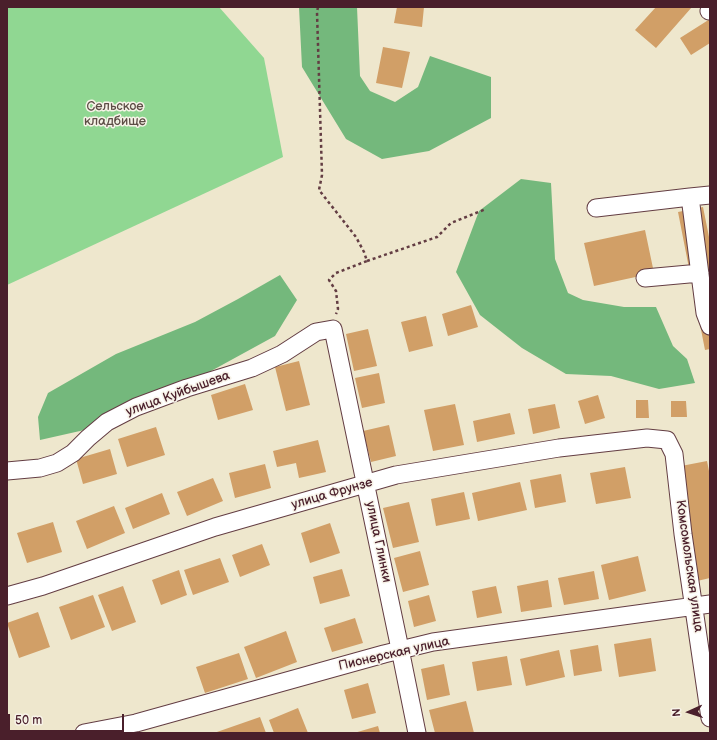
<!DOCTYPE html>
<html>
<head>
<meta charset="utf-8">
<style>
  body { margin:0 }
  #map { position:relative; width:717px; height:740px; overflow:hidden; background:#eee7cd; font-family:"Balsamiq Sans",sans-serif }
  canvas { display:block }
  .frame { position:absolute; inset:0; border:8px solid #4a1f2b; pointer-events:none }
  .north { position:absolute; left:669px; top:692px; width:40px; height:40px; -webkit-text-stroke:3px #f7f3e8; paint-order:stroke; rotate:267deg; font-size:11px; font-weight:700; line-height:16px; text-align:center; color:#4a1f2b }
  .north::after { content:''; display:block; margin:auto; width:14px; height:18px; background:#4a1f2b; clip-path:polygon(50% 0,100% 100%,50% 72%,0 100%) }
  .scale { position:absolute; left:8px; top:714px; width:116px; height:18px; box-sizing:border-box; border:2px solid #4a1f2b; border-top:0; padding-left:5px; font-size:12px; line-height:14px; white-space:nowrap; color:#4a1f2b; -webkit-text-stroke:3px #f7f3e8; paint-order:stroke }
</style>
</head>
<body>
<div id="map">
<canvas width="717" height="740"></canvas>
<div class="frame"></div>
<div class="north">N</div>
<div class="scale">50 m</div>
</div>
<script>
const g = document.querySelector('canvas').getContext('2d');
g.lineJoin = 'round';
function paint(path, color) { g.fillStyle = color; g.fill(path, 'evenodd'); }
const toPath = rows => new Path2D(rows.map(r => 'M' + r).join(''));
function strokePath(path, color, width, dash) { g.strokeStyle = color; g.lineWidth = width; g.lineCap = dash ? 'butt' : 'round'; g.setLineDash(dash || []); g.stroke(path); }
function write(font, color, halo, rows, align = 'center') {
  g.font = font + ' "Balsamiq Sans",sans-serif'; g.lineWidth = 3; g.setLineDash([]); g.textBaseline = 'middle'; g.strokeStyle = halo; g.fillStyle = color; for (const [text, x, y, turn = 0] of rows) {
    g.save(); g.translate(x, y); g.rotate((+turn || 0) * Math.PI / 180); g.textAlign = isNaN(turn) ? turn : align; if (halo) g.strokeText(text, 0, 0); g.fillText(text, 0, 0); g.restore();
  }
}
const green = toPath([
  [7,7,219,7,264,58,283,157,7,285]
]);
const forest = toPath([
  [299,7,357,7,360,76,370,91,395,102,418,87,430,56,491,77,491,118,429,151,382,159,346,139,302,67],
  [521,179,551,183,555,259,568,293,583,300,624,307,656,307,673,346,687,359,695,383,659,389,611,376,566,374,522,348,480,315,456,272,479,211],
  [280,275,297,300,275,336,169,394,111,424,40,440,38,417,48,393,116,354,195,322,238,299]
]);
const building = toPath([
  [397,7,424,7,422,27,394,23],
  [656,7,692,7,656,48,635,30],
  [710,19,710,43,691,55,680,38],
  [383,47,410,52,402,88,376,83],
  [703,207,710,242,710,349,705,350,678,212],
  [645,230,654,273,594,286,584,243],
  [471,305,478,327,448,336,442,314],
  [426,316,433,346,409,352,401,322],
  [368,329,377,366,354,371,346,334],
  [299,361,310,405,286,411,275,367],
  [379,373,385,403,362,408,355,378],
  [245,384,253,410,218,420,211,395],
  [598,395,605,418,585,424,578,401],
  [636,400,648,400,649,418,636,418],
  [671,401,686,401,687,417,671,417],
  [455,404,464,445,433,451,424,410],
  [555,404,560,428,533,434,528,409],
  [510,413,515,434,477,442,473,421],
  [389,425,396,456,371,462,363,431],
  [156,427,165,455,127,467,118,439],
  [318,440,326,472,299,478,296,463,277,467,273,451],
  [110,449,117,474,83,484,76,459],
  [707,461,710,476,710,578,697,581,676,467],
  [265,464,271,488,235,498,229,473],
  [625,467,631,498,596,504,590,473],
  [561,474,566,502,535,508,530,480],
  [213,478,223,501,187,516,177,492],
  [520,482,527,510,478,521,472,493],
  [464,492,470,519,436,526,431,499],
  [162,493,170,514,133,529,125,508],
  [409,502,419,542,393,548,383,508],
  [114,506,125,533,87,549,76,521],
  [53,522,62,552,27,563,17,533],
  [330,523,340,553,310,563,301,533],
  [262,544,270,565,240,577,232,555],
  [420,551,429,585,403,592,394,558],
  [638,556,646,591,609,600,601,565],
  [220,558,229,582,193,595,184,570],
  [342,569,350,596,320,604,313,577],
  [179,570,187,595,161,605,152,580],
  [594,571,599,599,564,605,558,578],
  [548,580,552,607,521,612,517,586],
  [123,586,136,622,112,631,98,595],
  [496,586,502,613,477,618,472,591],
  [93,595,105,627,71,640,59,607],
  [429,595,436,621,414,627,408,601],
  [38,612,50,647,19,658,7,623],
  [355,618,363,643,332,652,324,628],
  [286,631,297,662,256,678,244,647],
  [651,638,656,671,619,677,614,644],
  [598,645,602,671,574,676,570,650],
  [559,650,565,677,526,686,520,659],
  [239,653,248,679,205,693,196,667],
  [507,656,512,685,477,691,472,662],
  [444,664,450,695,427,700,421,669],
  [368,683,376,713,352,719,344,690],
  [466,701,474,733,435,733,429,710],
  [298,708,308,733,274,733,269,720],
  [260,717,266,733,214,733],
  [378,726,380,733,354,733]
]);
const path = toPath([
  [318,7,317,12,322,175,319,190,356,237,364,252,367,261,336,273,329,280,336,291,338,309,336,314],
  [367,261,437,237,451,223,486,209]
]);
const minor = toPath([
  [709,11,710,9],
  [710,195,690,197,705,313,710,326],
  [596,208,690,197],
  [645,278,700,273],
  [7,471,40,468,57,463,73,453,88,438,107,422,136,407,187,388,252,368,282,354,316,332,333,329,400,649,417,733],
  [7,596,43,586,215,527,396,475,559,448,647,438,667,440,674,454,683,534,710,718],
  [84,733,136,723,384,654,433,642,710,604]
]);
const parkNames = [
  ["Сельское",115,107],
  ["кладбище",115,122]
];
const streetNames = [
  ["улица Куйбышева",178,394,-20],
  ["улица Фрунзе",332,494,-16],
  ["улица Глинки",378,542,78],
  ["Комсомольская улица",689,566,82],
  ["Пионерская улица",394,654,-13]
];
paint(green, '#90d792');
paint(forest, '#74b87c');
paint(building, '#d19f67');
strokePath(minor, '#633d43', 19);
strokePath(path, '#633d43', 2.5, [3, 3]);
strokePath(minor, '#fff', 17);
write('13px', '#5c4d45', '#f7f3e8', parkNames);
write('13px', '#4a1f2b', '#f7f3e8', streetNames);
</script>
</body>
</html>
